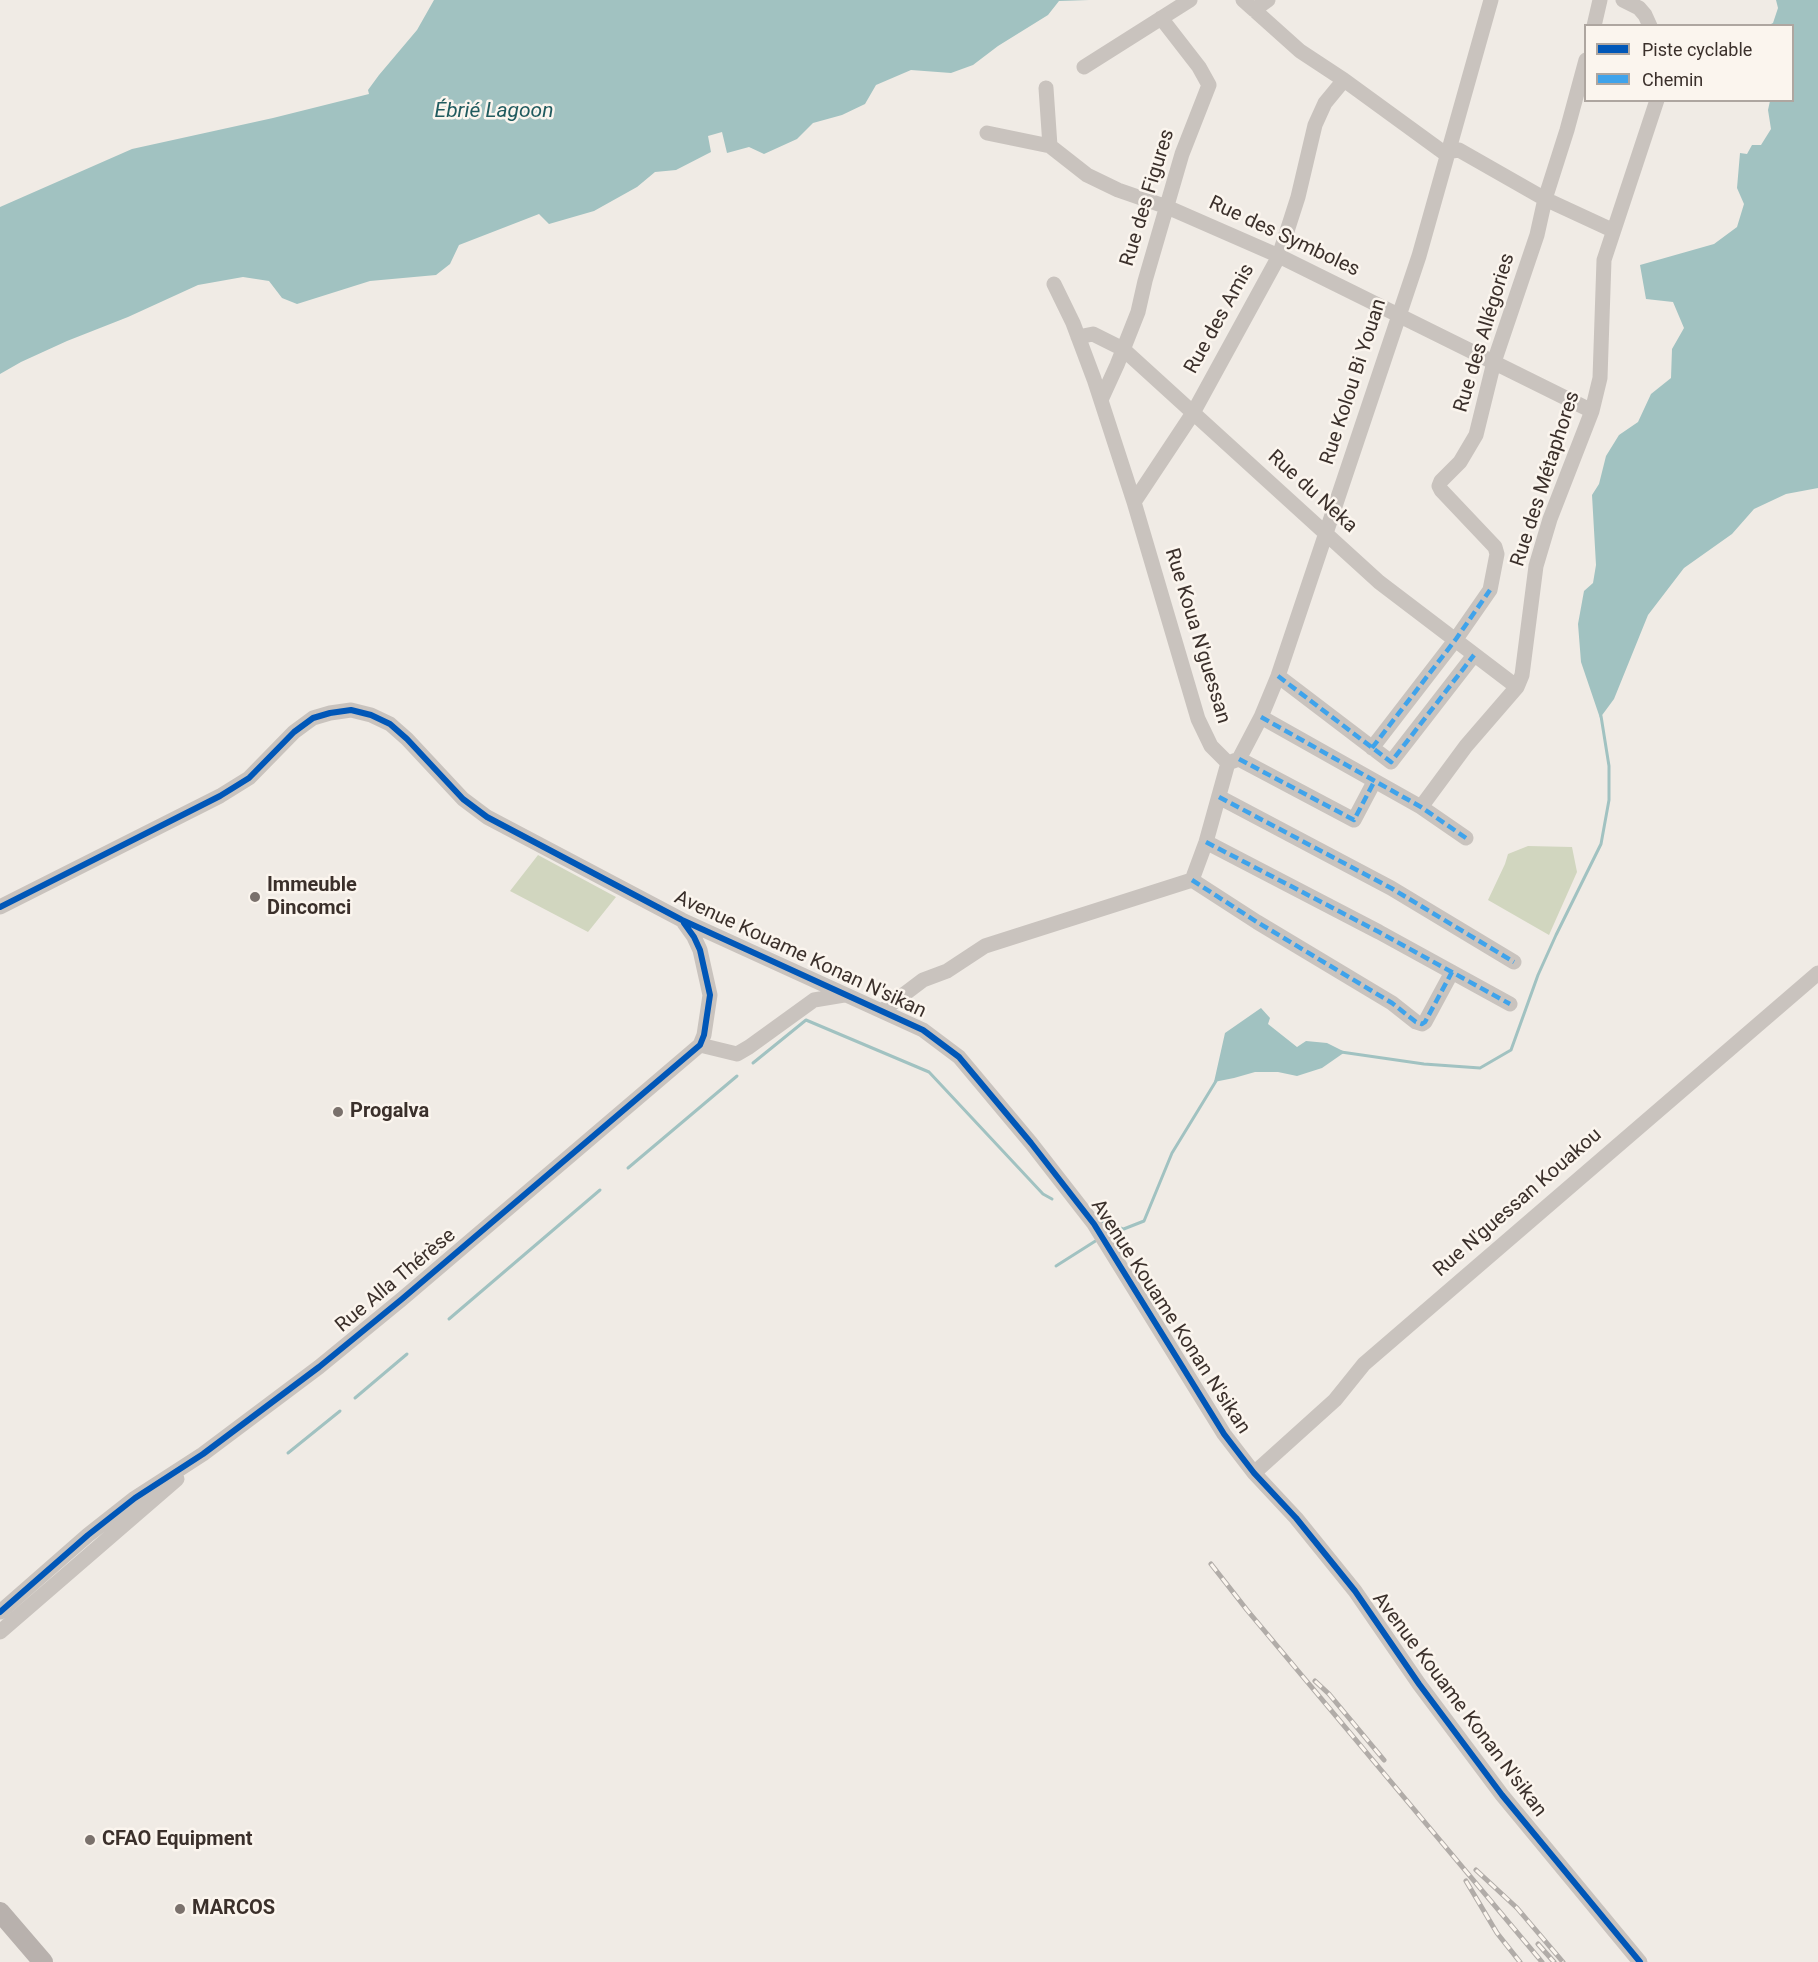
<!DOCTYPE html>
<html>
<head>
<meta charset="utf-8">
<style>
  body { margin:0 }
  #map { position:relative; width:1818px; height:1962px; overflow:hidden; background:#f0ebe5; font-family:Roboto,sans-serif }
  canvas { display:block }
  .legend { position:absolute; left:1584px; top:24px; width:210px; height:78px; box-sizing:border-box; background:#fbf5ee; border:2px solid #aea6a0; margin:0; padding:8px 10px; list-style:none; font-size:18px; color:#3b302b }
  .legend li { display:flex; align-items:center; gap:12px; height:30px }
  .legend b { width:30px; border:2px solid #aea6a0 }
</style>
</head>
<body>
<div id="map">
<canvas width="1818" height="1962"></canvas>
<ul class="legend">
<li><b style="height:8px;background:#0057b8"></b>Piste cyclable</li>
<li><b style="height:8px;background:#3fa3eb"></b>Chemin</li>
</ul>
</div>
<script>
const g = document.querySelector('canvas').getContext('2d');
g.lineJoin = 'round';
function paint(path, color) { g.fillStyle = color; g.fill(path, 'evenodd'); }
const toPath = rows => new Path2D(rows.map(r => 'M' + r).join(''));
function strokePath(path, color, width, dash) { g.strokeStyle = color; g.lineWidth = width; g.lineCap = dash ? 'butt' : 'round'; g.setLineDash(dash || []); g.stroke(path); }
function write(font, color, halo, rows, align = 'center') {
  g.font = font + ' Roboto,sans-serif'; g.lineWidth = 5; g.setLineDash([]); g.textBaseline = 'middle'; g.strokeStyle = halo; g.fillStyle = color; for (const [text, x, y, turn = 0] of rows) {
    g.save(); g.translate(x, y); g.rotate((+turn || 0) * Math.PI / 180); g.textAlign = isNaN(turn) ? turn : align; if (halo) g.strokeText(text, 0, 0); g.fillText(text, 0, 0); g.restore();
  }
}
const green = toPath([
  [1528,846,1572,847,1577,872,1549,935,1488,900,1505,864,1508,854],
  [538,855,616,897,588,932,510,891]
]);
const water = toPath([
  [434,0,1089,0,1059,1,1048,15,998,46,973,65,951,73,911,70,876,85,865,104,842,115,813,123,797,139,764,154,749,147,727,153,722,132,708,136,711,152,676,170,655,172,637,187,594,211,549,224,539,214,459,245,450,264,436,275,370,281,297,304,282,298,269,281,243,277,198,285,128,317,67,341,21,362,0,374,0,207,132,149,273,118,369,94,368,90,379,75,417,30],
  [1776,0,1818,0,1818,488,1786,494,1754,509,1732,534,1684,568,1648,615,1614,699,1600,718,1581,662,1578,624,1584,591,1593,583,1596,565,1592,495,1599,484,1606,456,1619,435,1638,422,1651,394,1671,378,1672,349,1684,328,1673,302,1646,299,1640,265,1714,244,1737,227,1744,204,1737,188,1740,153,1747,154,1752,145,1761,145,1771,129,1768,110,1770,101,1792,100,1792,26,1769,25,1773,23,1778,8],
  [1261,1008,1270,1018,1268,1024,1297,1047,1306,1041,1327,1043,1345,1052,1322,1068,1297,1076,1278,1072,1255,1072,1234,1078,1214,1082,1225,1033]
]);
const stream = toPath([
  [1341,1052,1424,1064,1480,1068,1511,1050,1538,975,1556,935,1601,844,1609,800,1609,766,1601,716],
  [753,1063,806,1020,929,1072,1043,1194,1052,1199],
  [628,1168,737,1076],
  [1099,1220,1123,1229],
  [1111,1234,1144,1221,1172,1153,1216,1081],
  [1056,1266,1097,1240],
  [449,1319,600,1190],
  [355,1398,407,1354],
  [288,1453,340,1411]
]);
const minor = toPath([
  [1243,0,1300,51,1344,80,1447,155,1452,151,1459,150,1545,199,1612,230],
  [1623,0,1639,8,1645,15,1650,26],
  [1254,10,1268,0],
  [1594,26,1600,0],
  [1084,67,1190,0],
  [1046,88,1050,146],
  [987,133,1050,146,1087,175,1118,190,1167,207,1279,256,1592,411],
  [1078,337,1093,334,1123,349,1379,582,1517,687],
  [1101,400,1117,365,1138,312,1145,281,1182,154,1209,85,1199,67,1161,18],
  [1134,502,1193,413,1279,256,1298,197,1315,125,1325,103,1344,80],
  [1278,676,1391,762,1474,655],
  [1261,717,1421,807,1466,838],
  [1372,748,1456,639,1490,590,1497,554,1495,547,1441,490,1439,486,1441,481,1460,462,1476,435,1494,362,1537,235,1545,199,1567,130,1586,60],
  [1239,759,1354,820,1374,782],
  [1228,763,1239,759,1261,717,1278,676,1419,256,1491,0],
  [1219,797,1391,888,1514,962],
  [1421,807,1466,746,1517,687,1522,675,1536,566,1550,519,1592,411,1600,378,1604,260,1657,100],
  [1206,842,1379,932,1510,1004],
  [1192,880,1257,922,1392,1003,1416,1022,1422,1024,1425,1022,1452,972],
  [0,907,220,796,249,778,294,732,313,718,330,713,351,710,371,715,390,724,407,739,463,799,487,817,682,920,923,1030,959,1057,1031,1143,1094,1224,1224,1434,1254,1473,1296,1518,1355,1591,1419,1684,1502,1795,1640,1962],
  [882,1011,923,980,947,971,985,946,1192,880,1206,842,1228,763,1211,746,1198,719,1134,502,1094,379,1073,323,1054,284],
  [700,1045,737,1054,749,1047,814,1000,844,995],
  [1254,1473,1335,1400,1364,1364,1818,973],
  [0,1612,88,1535,135,1498,203,1454,319,1367,402,1299,700,1045,704,1035,710,995,700,950,694,937,684,923],
  [0,1632,177,1479]
]);
const major = toPath([
  [0,1912,43,1962]
]);
const rail = toPath([
  [1211,1564,1247,1610,1542,1962],
  [1315,1681,1329,1694,1384,1760],
  [1476,1870,1517,1908,1563,1962],
  [1466,1881,1497,1933,1520,1962],
  [1538,1944,1554,1962]
]);
const quiet = toPath([
  [1278,676,1391,762,1474,655],
  [1261,717,1421,807,1466,838],
  [1372,748,1456,639,1490,590],
  [1239,759,1354,820,1374,782],
  [1219,797,1391,888,1514,962],
  [1206,842,1379,932,1510,1004],
  [1192,880,1257,922,1392,1003,1416,1022,1422,1024,1425,1022,1452,972]
]);
const cycleway = toPath([
  [0,907,220,796,249,778,294,732,313,718,330,713,351,710,371,715,390,724,407,739,463,799,487,817,682,920,923,1030,959,1057,1031,1143,1094,1224,1224,1434,1254,1473,1296,1518,1355,1591,1419,1684,1502,1795,1640,1962],
  [0,1612,88,1535,135,1498,203,1454,319,1367,402,1299,700,1045,704,1035,710,995,700,950,694,937,684,923]
]);
const markers = [
  [255,897,6,"#7a716c"],
  [338,1112,6,"#7a716c"],
  [90,1840,6,"#7a716c"],
  [180,1909,6,"#7a716c"]
];
const streetNames = [
  ["Rue des Figures",1148,198,-73],
  ["Rue des Symboles",1284,237,25],
  ["Rue des Amis",1220,319,-61],
  ["Rue des Allégories",1485,333,-73],
  ["Rue Kolou Bi Youan",1354,382,-72],
  ["Rue des Métaphores",1546,479,-72],
  ["Rue du Neka",1312,492,42],
  ["Rue Koua N'guessan",1197,636,73],
  ["Avenue Kouame Konan N'sikan",800,955,25],
  ["Rue N'guessan Kouakou",1518,1203,-41],
  ["Rue Alla Thérèse",396,1281,-40],
  ["Avenue Kouame Konan N'sikan",1170,1317,57],
  ["Avenue Kouame Konan N'sikan",1459,1705,53]
];
const poiNames = [
  ["Immeuble",267,886],
  ["Dincomci",267,909],
  ["Progalva",350,1112],
  ["CFAO Equipment",102,1840],
  ["MARCOS",192,1909]
];
const waterNames = [
  ["Ébrié Lagoon",494,112]
];
paint(green, '#d1d6bf');
paint(water, '#a1c2c1');
strokePath(stream, '#a1c2c1', 3);
strokePath(minor, '#c9c3be', 15);
strokePath(major, '#b8b1ad', 20);
strokePath(rail, '#b1aca8', 5);
strokePath(rail, '#fbf5ee', 3, [9]);
strokePath(quiet, '#3fa3eb', 4.5, [9, 4.5]);
strokePath(cycleway, '#0057b8', 6);
for (const [x, y, r, color] of markers) { const dot = new Path2D(); dot.arc(x, y, r, 0, 2 * Math.PI); g.fillStyle = color; g.fill(dot); strokePath(dot, '#fbf5ee', 2); }
write('20px', '#3b302b', '#fbf5ee', streetNames);
write('bold 20px', '#3b302b', '#fbf5ee', poiNames, 'left');
write('italic 21px', '#1f5a5e', '#fbf5ee', waterNames);
</script>
</body>
</html>
